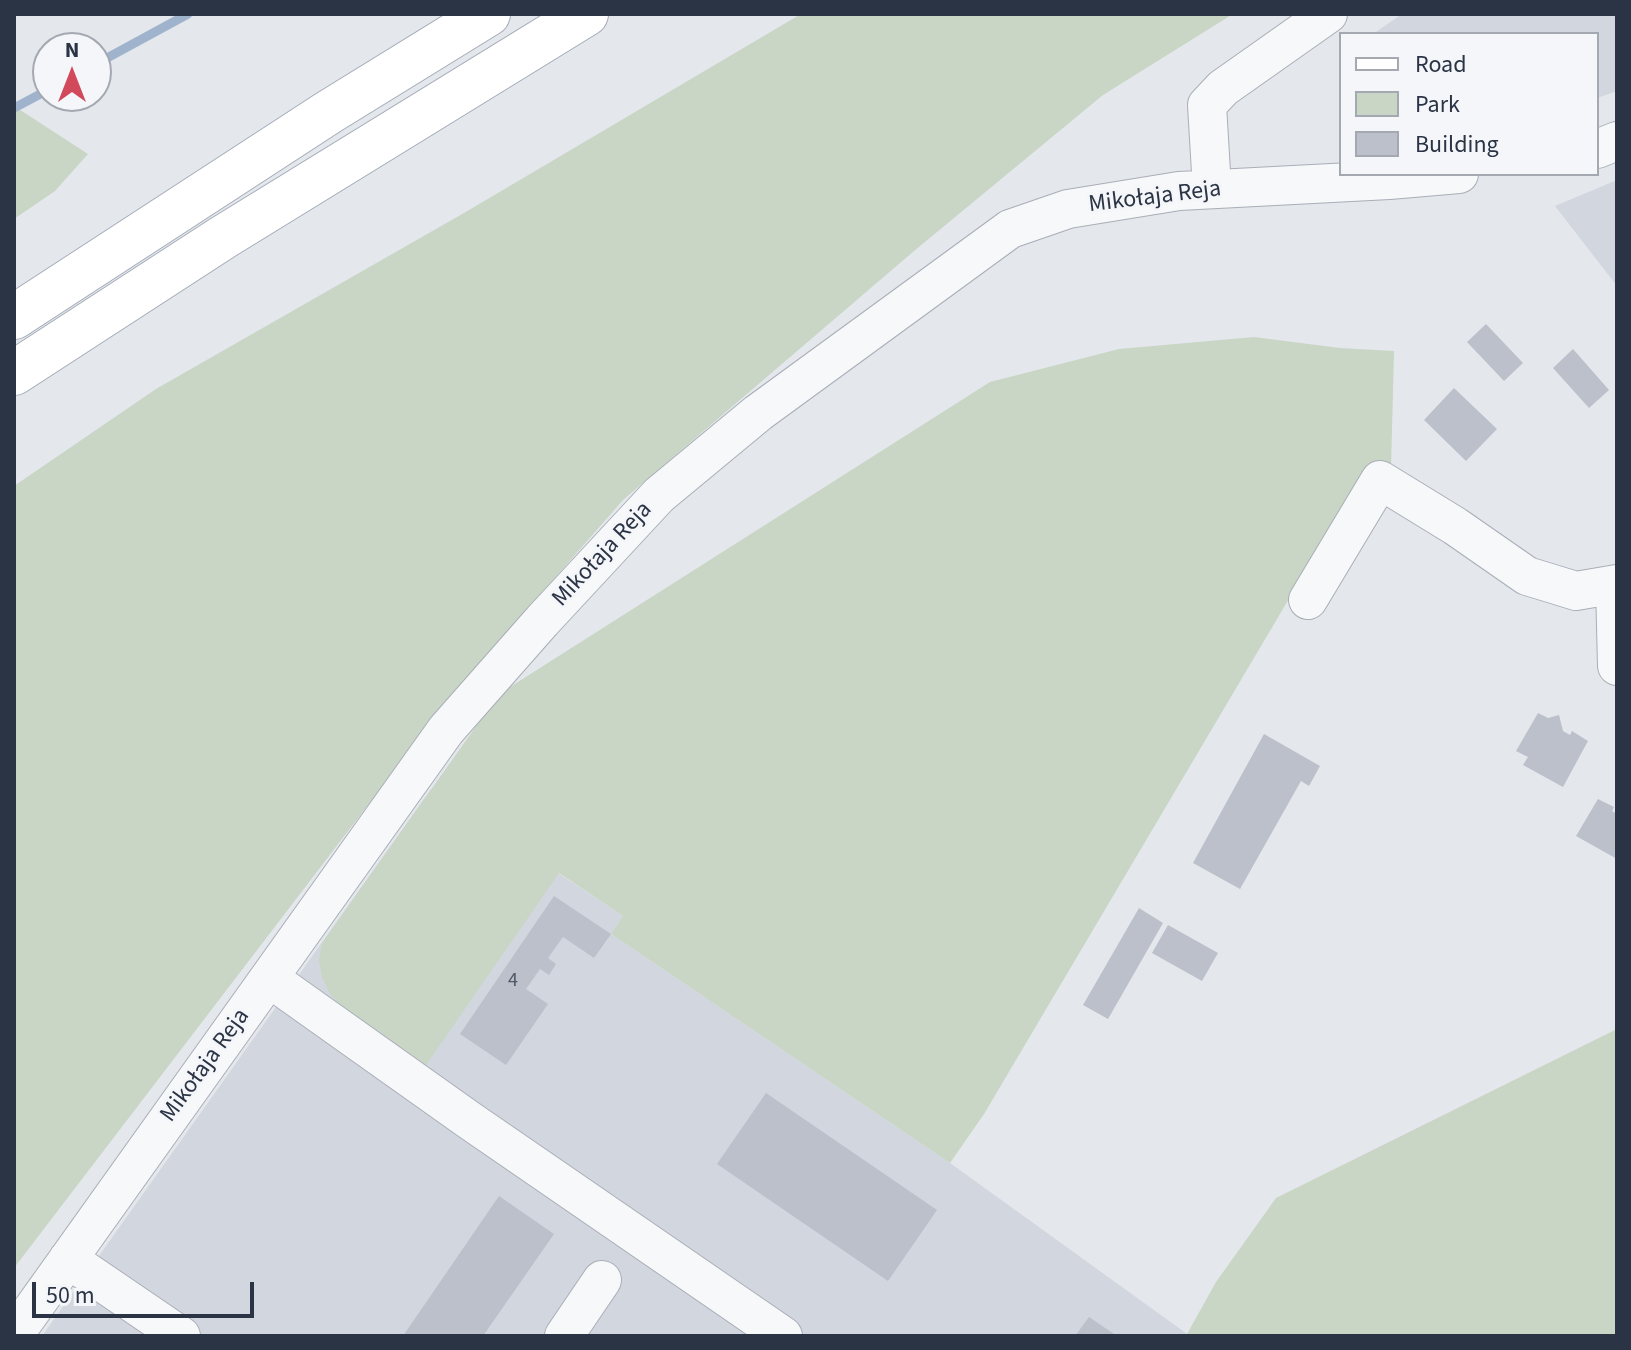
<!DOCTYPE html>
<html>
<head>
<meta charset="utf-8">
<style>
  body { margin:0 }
  #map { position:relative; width:1631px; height:1350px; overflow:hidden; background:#e4e7ec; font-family:"Source Sans 3",sans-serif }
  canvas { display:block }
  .frame { position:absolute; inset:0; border:16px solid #2b3445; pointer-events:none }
  .legend { position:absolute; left:1339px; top:32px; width:260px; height:144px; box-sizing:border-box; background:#f4f6f9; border:2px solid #a4a8b1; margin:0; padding:10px 14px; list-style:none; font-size:24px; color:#2b3445 }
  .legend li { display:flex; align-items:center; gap:16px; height:40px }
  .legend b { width:40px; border:2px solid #a4a8b1 }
  .north { position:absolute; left:32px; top:32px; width:80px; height:80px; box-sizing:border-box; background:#f4f6f9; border:2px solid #a4a8b1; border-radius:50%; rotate:0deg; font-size:22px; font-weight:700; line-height:32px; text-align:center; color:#2b3445 }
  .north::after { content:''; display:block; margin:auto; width:28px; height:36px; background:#d1495b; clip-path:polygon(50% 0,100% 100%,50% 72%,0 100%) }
  .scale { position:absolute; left:32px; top:1282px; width:222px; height:36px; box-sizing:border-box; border:4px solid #2b3445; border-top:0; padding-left:10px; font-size:24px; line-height:28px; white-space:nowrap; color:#2b3445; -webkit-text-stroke:6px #f4f6f9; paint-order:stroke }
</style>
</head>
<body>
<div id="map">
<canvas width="1631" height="1350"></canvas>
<div class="frame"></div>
<ul class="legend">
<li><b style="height:10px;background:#fff"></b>Road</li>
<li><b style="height:22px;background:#c9d6c5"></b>Park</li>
<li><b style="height:22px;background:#bbc0ca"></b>Building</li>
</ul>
<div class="north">N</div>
<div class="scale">50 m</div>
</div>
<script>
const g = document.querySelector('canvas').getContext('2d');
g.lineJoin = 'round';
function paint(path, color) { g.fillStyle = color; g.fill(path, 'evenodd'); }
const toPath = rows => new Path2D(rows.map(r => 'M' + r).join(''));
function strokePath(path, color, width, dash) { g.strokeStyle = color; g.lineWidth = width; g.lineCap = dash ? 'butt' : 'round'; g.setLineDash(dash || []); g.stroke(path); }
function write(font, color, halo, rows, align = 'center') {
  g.font = font + ' "Source Sans 3",sans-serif'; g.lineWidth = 6; g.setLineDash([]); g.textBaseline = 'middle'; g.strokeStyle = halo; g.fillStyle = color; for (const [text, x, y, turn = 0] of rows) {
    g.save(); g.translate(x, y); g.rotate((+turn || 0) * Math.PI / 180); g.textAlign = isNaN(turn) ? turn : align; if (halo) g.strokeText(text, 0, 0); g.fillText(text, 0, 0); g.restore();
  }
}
const built = toPath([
  [1402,14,1617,14,1617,91,1597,98,1597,34,1373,34],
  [1617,180,1617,286,1555,206],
  [431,789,623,916,611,934,950,1163,1190,1336,42,1336]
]);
const green = toPath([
  [801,14,1233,14,1103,95,914,251,623,500,449,699,14,1268,14,486,156,389,464,213],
  [14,106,88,154,55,191,14,219],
  [1254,337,1340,348,1394,351,1391,469,1367,467,984,1114,950,1163,611,934,623,916,559,873,426,1065,338,1003,330,994,322,977,319,960,322,943,499,694,990,382,1119,349],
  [1617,1029,1617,1336,1190,1336,1187,1334,1216,1282,1276,1198]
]);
const stream = toPath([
  [96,64,188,14],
  [14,108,48,90]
]);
const building = toPath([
  [1486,324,1523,363,1504,381,1467,342],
  [1573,349,1609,390,1589,408,1553,368],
  [1454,388,1497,429,1466,461,1424,420],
  [1538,713,1548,718,1559,715,1563,731,1570,735,1572,731,1588,741,1563,787,1523,765,1528,757,1516,751],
  [1264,734,1320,766,1309,786,1301,781,1240,889,1193,863],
  [1598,799,1614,807,1612,811,1617,814,1617,859,1576,836],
  [554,896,611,934,594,958,563,937,548,958,556,964,549,975,540,969,526,989,548,1004,506,1065,460,1034],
  [1139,908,1163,923,1108,1019,1083,1005],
  [1168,925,1218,953,1202,981,1152,953],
  [766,1093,937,1210,888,1281,717,1164],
  [499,1196,554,1234,483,1336,403,1336],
  [1089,1317,1117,1336,1075,1336]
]);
const minor = toPath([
  [1597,149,1617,141],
  [1212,189,1207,105,1223,88,1328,14],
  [1615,585,1617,666],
  [1308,600,1380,480,1455,526,1527,576,1576,591,1617,584],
  [269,978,469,1120,783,1336],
  [68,1259,181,1336],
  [14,1335,446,730,542,621,659,495,758,413,1010,229,1068,209,1179,191,1389,180,1459,174],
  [564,1336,602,1280]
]);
const major = toPath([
  [14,317,329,112,488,14],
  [14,373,222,238,586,14]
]);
const numberNames = [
  ["4",513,982]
];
const streetNames = [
  ["Mikołaja Reja",1155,198,-7],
  ["Mikołaja Reja",603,555,-47],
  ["Mikołaja Reja",206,1066,-54]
];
paint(built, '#d2d6de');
paint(green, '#c9d6c5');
strokePath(stream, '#9fb4cc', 9);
paint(building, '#bbc0ca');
strokePath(minor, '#a9aeb7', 40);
strokePath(major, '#a3abb8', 46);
strokePath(minor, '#f7f8fa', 38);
strokePath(major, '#fff', 44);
write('20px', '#4f5766', null, numberNames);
write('24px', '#2b3445', '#f4f6f9', streetNames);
</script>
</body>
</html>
